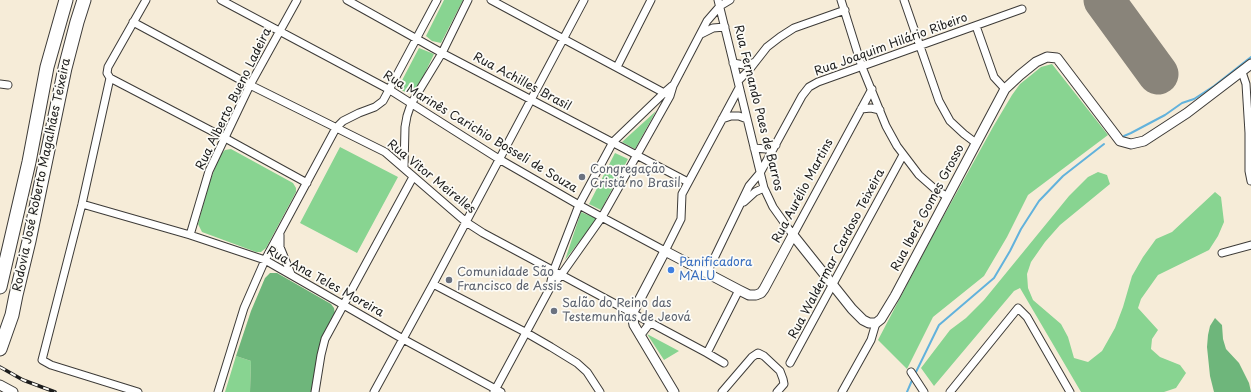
<!DOCTYPE html>
<html>
<head>
<meta charset="utf-8">
<style>
  body { margin:0 }
  canvas { display:block; background:#f6ecd8 }
</style>
</head>
<body>
<canvas width="1251" height="392"></canvas>
<script>
const g = document.querySelector('canvas').getContext('2d');
g.lineJoin = 'round';
function paint(path, color) { g.fillStyle = color; g.fill(path, 'evenodd'); }
const toPath = rows => new Path2D(rows.map(r => 'M' + r).join(''));
function strokePath(path, color, width, dash) { g.strokeStyle = color; g.lineWidth = width; g.lineCap = dash ? 'butt' : 'round'; g.setLineDash(dash || []); g.stroke(path); }
function write(font, color, halo, rows, align = 'center') {
  g.font = font + ' "Playpen Sans",sans-serif'; g.lineWidth = 3.5; g.setLineDash([]); g.textBaseline = 'middle'; g.strokeStyle = halo; g.fillStyle = color; for (const [text, x, y, turn = 0] of rows) {
    g.save(); g.translate(x, y); g.rotate((+turn || 0) * Math.PI / 180); g.textAlign = isNaN(turn) ? turn : align; if (halo) g.strokeText(text, 0, 0); g.fillText(text, 0, 0); g.restore();
  }
}
const green = toPath([
  [444,0,463,0,441,43,432,41,426,36],
  [419,48,434,54,424,75,412,94,405,92,398,88],
  [1052,64,1108,135,1028,195,1007,237,984,276,933,317,907,369,878,340,931,239,993,127,1012,95,1020,84,1030,76,1041,67],
  [656,111,635,149,622,142],
  [340,147,398,177,357,253,300,223],
  [231,149,293,183,296,188,296,192,266,248,261,252,256,252,202,232,198,224,209,184,220,155,225,150],
  [615,153,628,159,601,210,589,204],
  [1098,172,1107,175,1110,184,1060,225,1045,242,1031,262,1027,274,1028,288,1033,300,1061,324,1068,337,1074,358,1088,362,1102,351,1115,328,1123,307,1132,276,1143,257,1156,239,1172,232,1215,192,1221,197,1224,222,1218,236,1209,250,1158,275,1141,299,1138,308,1158,330,1152,339,1151,349,1160,357,1180,365,1186,373,1176,388,1164,392,1081,392,1020,288,1014,291,934,386,921,368,950,330,966,318,984,300,1069,196,1088,177],
  [581,212,597,219,565,260],
  [647,334,679,351,664,360],
  [236,356,251,361,250,392,225,392]
]);
const forest = toPath([
  [270,273,277,273,331,304,334,308,335,314,323,336,319,350,312,392,250,392,251,361,236,356,251,311,265,278],
  [1215,318,1222,325,1223,339,1226,349,1239,363,1249,383,1251,392,1214,392,1210,376,1207,347,1208,335,1210,326]
]);
const stream = toPath([
  [1124,136,1131,133,1165,115,1182,103,1194,99,1214,86,1251,57],
  [915,374,939,325,994,278,1010,251,1021,229,1039,201,1063,176,1104,144],
  [907,392,913,378]
]);
const runway = toPath([
  [1104,0,1158,74]
]);
const minor = toPath([
  [221,0,390,90,499,159,579,205,665,251,681,219,682,194,739,88],
  [347,0,442,53,688,182],
  [491,0,668,95],
  [718,0,764,188,773,207,793,235,872,89],
  [841,0,862,67,886,126,897,146,919,175,936,190,948,197],
  [904,0,939,101,950,121,964,134,976,143],
  [133,22,250,85,385,152,466,222,483,233,707,353,724,363],
  [976,26,994,77,1005,89],
  [701,34,713,28,725,27],
  [733,63,744,65,750,64,755,62],
  [617,67,651,0],
  [1242,72,1246,84,1249,133,1249,171,1251,181],
  [110,78,82,204,42,360,51,365,138,392],
  [110,78,225,138,307,183],
  [110,78,107,73,108,67,146,0],
  [738,81,749,70,767,47,780,37,794,28,845,10],
  [0,84,8,85],
  [861,109,871,108,880,110],
  [722,119,731,116,739,116,747,119],
  [754,148,766,149,776,145],
  [404,168,405,127,407,116,411,104,442,53,468,0],
  [744,202,755,192,764,188],
  [82,204,190,235,265,260,403,339,501,392],
  [190,235,209,171,250,85,297,0],
  [280,235,280,247,291,274],
  [1222,253,1251,245],
  [707,273,749,186,760,173,802,96,809,87,818,82,1022,9],
  [433,284,525,332,551,347,577,363,587,372,600,392],
  [550,286,553,272,579,205,613,142,664,93,672,86],
  [640,336,650,323],
  [707,353,739,290],
  [790,363,903,155],
  [911,372,924,392],
  [218,392,244,308,265,260,336,128,343,121,359,113,375,107,383,101,437,0],
  [315,392,321,355,325,339,413,177],
  [374,392,433,284,584,0],
  [494,392,550,288,561,275,602,217,670,96,673,86,707,21,720,6,730,0],
  [722,392,752,357,758,353,764,356,780,371,783,379,784,384,777,392],
  [842,392,871,340,876,323],
  [950,392,1018,308,1027,317,1070,392]
]);
const tertiary = toPath([
  [0,385,13,392],
  [674,392,634,325,632,314,665,251,739,290,749,295,756,295,761,293,764,289,793,235,852,309,863,320,869,323,876,323,881,319,895,296,1005,89,1020,75,1036,62,1047,57,1057,58,1120,141,1131,144,1144,141,1187,113,1251,64]
]);
const motorway = toPath([
  [0,287,29,162,47,67,66,0],
  [0,349,12,315,16,295,29,241,65,68,77,22,84,0]
]);
const rail = toPath([
  [0,367,23,380,55,392]
]);
const markers = [
  [582,177,4,"#6b7280"],
  [671,270,4,"#3f7fe0"],
  [449,280,4,"#6b7280"],
  [554,311,4,"#6b7280"]
];
const streetNames = [
  ["Rua Joaquim Hilário Ribeiro",891,45,-20],
  ["Rua Achilles Brasil",522,82,28],
  ["Rua Alberto Bueno Ladeira",234,99,-64],
  ["Rua Fernando Paes de Barros",758,108,76],
  ["Rua Marinês Carichio Bosseli de Souza",480,132,31],
  ["Rodovia José Roberto Magalhães Teixeira",42,175,-78],
  ["Rua Vitor Meirelles",431,177,39],
  ["Rua Aurélio Martins",803,191,-62],
  ["Rua Iberê Gomes Grosso",928,208,-62],
  ["Rua Waldermar Cardoso Teixeira",837,254,-62],
  ["Rua Ana Teles Moreira",325,282,29]
];
const worshipNames = [
  ["Congregação",590,170],
  ["Cristã no Brasil",590,184],
  ["Comunidade São",457,273],
  ["Francisco de Assis",457,287],
  ["Salão do Reino das",562,304],
  ["Testemunhas de Jeová",562,318]
];
const shopNames = [
  ["Panificadora",679,263],
  ["MALU",679,277]
];
paint(green, '#88d491');
paint(forest, '#6eb67b');
strokePath(stream, '#62b2dc', 2);
strokePath(runway, '#89847a', 41);
strokePath(minor, '#3d3b38', 9);
strokePath(tertiary, '#3d3b38', 11);
strokePath(motorway, '#3d3b38', 15);
strokePath(minor, '#fff', 7);
strokePath(tertiary, '#fff', 9);
strokePath(motorway, '#fff', 13);
strokePath(rail, '#1c1c1c', 3.5);
strokePath(rail, '#fdfcf7', 2, [6]);
for (const [x, y, r, color] of markers) { const dot = new Path2D(); dot.arc(x, y, r, 0, 2 * Math.PI); g.fillStyle = color; g.fill(dot); strokePath(dot, '#fdfcf7', 1.5); }
write('12px', '#1c1c1c', '#fdfcf7', streetNames);
write('12px', '#5b616d', '#fdfcf7', worshipNames, 'left');
write('12px', '#366cbe', '#fdfcf7', shopNames, 'left');
</script>
</body>
</html>
